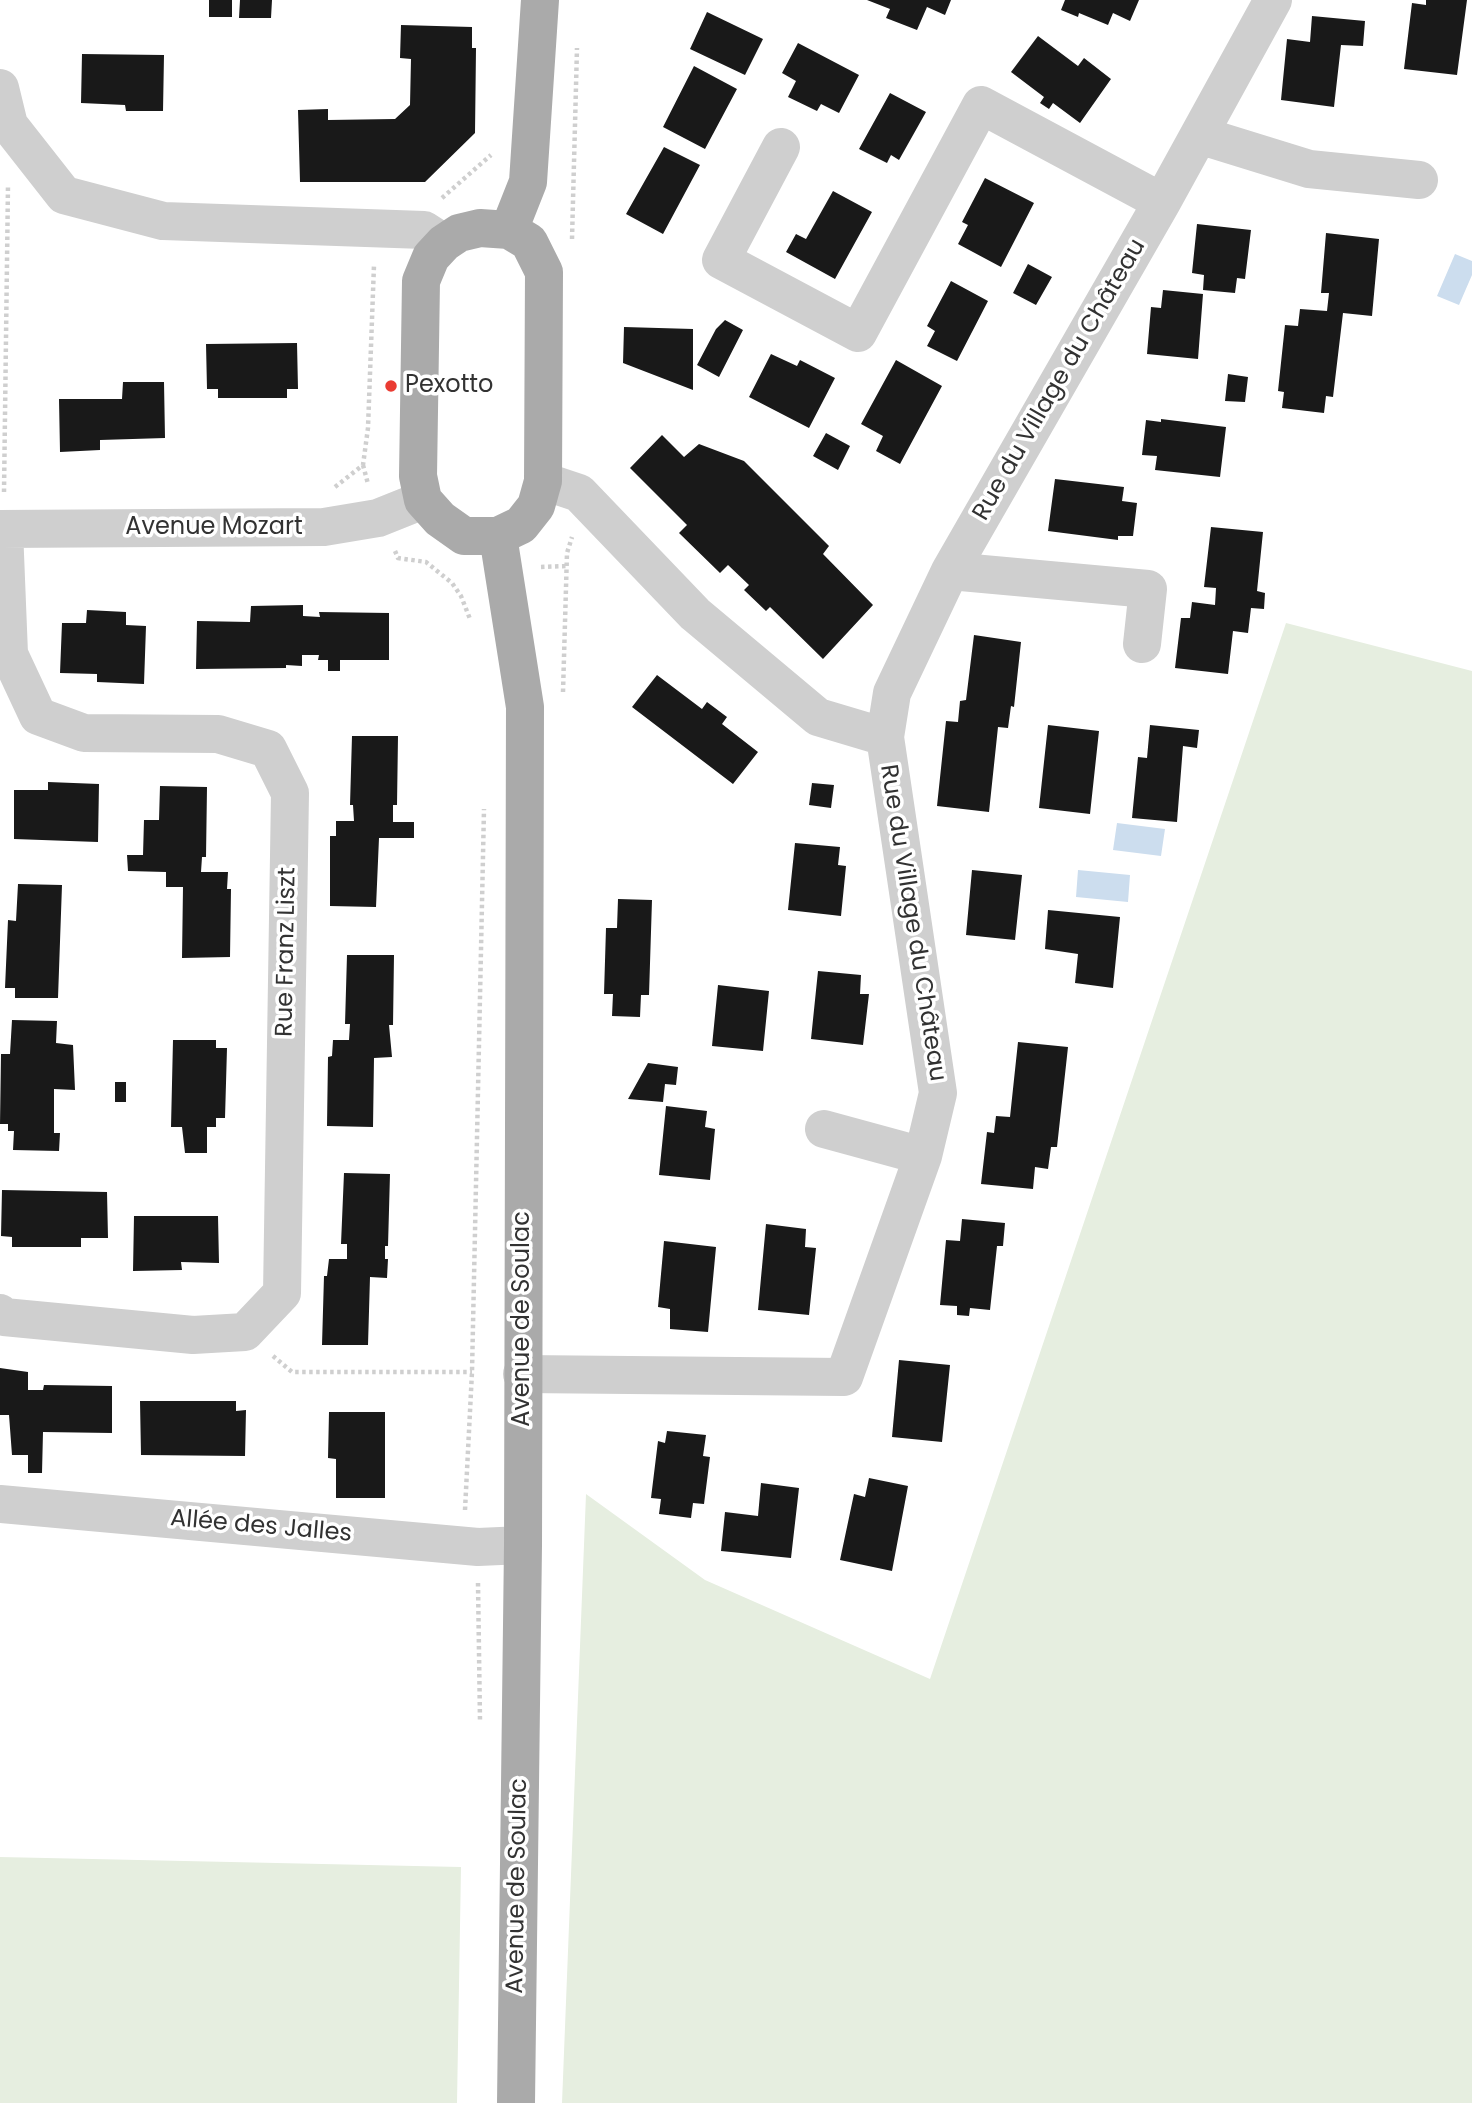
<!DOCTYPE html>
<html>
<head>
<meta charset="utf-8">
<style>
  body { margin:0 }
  canvas { display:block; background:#fff }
</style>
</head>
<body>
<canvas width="1472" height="2103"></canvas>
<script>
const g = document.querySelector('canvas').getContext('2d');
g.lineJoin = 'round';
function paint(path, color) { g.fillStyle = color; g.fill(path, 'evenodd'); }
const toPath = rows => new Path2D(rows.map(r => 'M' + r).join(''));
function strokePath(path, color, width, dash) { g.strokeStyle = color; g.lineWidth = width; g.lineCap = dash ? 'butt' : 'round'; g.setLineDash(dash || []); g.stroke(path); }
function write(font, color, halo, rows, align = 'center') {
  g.font = font + ' Poppins,sans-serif'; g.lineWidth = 7; g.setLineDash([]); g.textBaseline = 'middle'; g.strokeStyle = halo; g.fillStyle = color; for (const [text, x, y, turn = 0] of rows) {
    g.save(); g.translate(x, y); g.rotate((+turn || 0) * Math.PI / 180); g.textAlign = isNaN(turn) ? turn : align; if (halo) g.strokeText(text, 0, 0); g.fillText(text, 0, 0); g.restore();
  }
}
const green = toPath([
  [1286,623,1472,671,1472,2103,562,2103,586,1494,705,1580,930,1679],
  [0,1857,461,1867,457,2103,0,2103]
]);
const water = toPath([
  [1455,254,1472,261,1472,275,1459,305,1437,296],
  [1117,823,1165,829,1161,856,1113,850],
  [1078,870,1130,875,1128,902,1076,897]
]);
const building = toPath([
  [209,0,232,0,232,17,209,17],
  [240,0,272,0,271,18,239,18],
  [867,0,951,0,945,15,927,7,917,30,886,18,890,9],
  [1065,0,1139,0,1130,21,1113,13,1108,25,1079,13,1078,17,1061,10],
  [1426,0,1467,0,1457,75,1404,69,1412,3,1426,5],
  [707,12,763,39,745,75,690,49],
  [1312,16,1365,21,1363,46,1341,45,1334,107,1281,100,1287,39,1310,42],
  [401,25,472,27,472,48,476,48,475,133,425,182,300,182,298,110,328,109,328,120,395,119,410,105,411,59,400,58],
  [1038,36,1078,66,1084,58,1111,79,1080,123,1053,103,1049,109,1040,103,1044,97,1011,72],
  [798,43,859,75,839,113,821,104,817,111,788,97,796,81,782,73],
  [82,54,164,55,163,111,126,111,125,105,81,103],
  [694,66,737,89,705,149,663,127],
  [890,93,926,112,899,160,891,155,887,163,859,149],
  [664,147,700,165,663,234,626,214],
  [985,178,1034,203,1001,267,958,244,968,225,962,222],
  [833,191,872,212,835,279,786,252,796,234,806,239],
  [1197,224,1251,230,1245,279,1237,278,1235,293,1203,290,1204,275,1192,273],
  [1326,233,1379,239,1372,316,1343,313,1333,397,1326,396,1324,413,1282,408,1284,392,1278,391,1285,325,1298,326,1300,309,1327,311,1329,293,1321,293],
  [1028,264,1052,277,1036,305,1013,293],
  [951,281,988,301,957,361,927,346,935,331,927,326],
  [1163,290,1203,294,1198,359,1147,354,1151,307,1161,308],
  [725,320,743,330,719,377,697,365,716,329],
  [624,327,693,329,693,390,623,363],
  [297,343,298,389,287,389,287,398,218,398,218,389,207,389,206,344],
  [771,354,797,366,800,360,835,378,809,428,749,397],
  [896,360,942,386,900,464,876,451,883,436,861,424],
  [1228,374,1248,377,1245,402,1225,401],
  [123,382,164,382,165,438,100,440,100,450,60,452,59,399,122,399],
  [1161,419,1226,427,1220,477,1155,470,1157,456,1142,455,1146,420,1161,422],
  [826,433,850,446,838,470,813,456],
  [662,435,684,457,699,444,744,461,829,546,823,554,873,605,823,659,770,607,766,611,744,590,749,585,728,565,720,573,679,533,687,525,630,468],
  [1055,479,1124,487,1122,501,1137,503,1133,536,1118,536,1118,540,1048,531],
  [1211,527,1263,532,1257,591,1265,593,1264,609,1251,608,1248,633,1233,631,1228,674,1175,668,1181,618,1190,618,1192,602,1215,605,1216,588,1204,587],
  [303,605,303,616,320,617,319,612,389,613,389,660,340,660,340,671,328,671,328,660,318,660,319,655,302,655,302,666,286,665,286,668,196,669,197,621,250,622,251,606],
  [87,610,126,612,126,625,146,626,144,684,97,682,97,674,60,673,62,623,86,623],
  [974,635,1021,642,1014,707,1011,706,1008,728,998,727,989,812,937,806,946,721,958,722,960,701,966,700],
  [657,675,702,709,707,702,727,717,722,724,758,752,733,784,632,707],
  [1048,725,1099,731,1090,814,1039,808],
  [1150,725,1199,730,1197,748,1183,746,1177,822,1132,818,1138,757,1147,758],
  [352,736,398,736,397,805,393,805,393,822,414,822,414,838,379,838,376,907,330,906,330,836,336,836,336,821,354,821,353,805,350,805],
  [48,782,99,784,98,842,14,839,14,790,48,790],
  [812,783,834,785,831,808,809,805],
  [160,786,207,787,206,857,202,857,201,872,228,872,227,889,231,889,230,957,182,958,183,887,166,887,166,872,128,871,127,855,143,855,144,820,159,820],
  [795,843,840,847,838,865,846,866,841,916,788,910],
  [972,870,1022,875,1015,940,966,935],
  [18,884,62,885,58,998,15,998,15,988,5,988,8,920,16,921],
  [618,899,652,900,649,995,641,995,640,1017,612,1016,613,994,604,994,606,928,617,928],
  [1048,910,1120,917,1113,988,1075,983,1078,954,1045,949],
  [347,955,394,955,393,1025,389,1025,392,1057,374,1058,373,1127,327,1126,328,1057,332,1056,333,1040,349,1040,350,1024,345,1024],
  [818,971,861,975,860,994,869,994,863,1045,811,1039],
  [718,985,769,991,763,1051,712,1046],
  [12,1020,57,1021,56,1043,73,1045,75,1090,54,1089,54,1133,60,1133,59,1151,13,1150,14,1131,8,1131,8,1124,0,1124,1,1054,10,1054],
  [173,1040,216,1040,216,1048,227,1048,225,1118,216,1118,216,1127,207,1127,207,1153,185,1153,182,1127,171,1127],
  [1018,1042,1068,1047,1057,1147,1051,1147,1048,1169,1035,1167,1033,1189,981,1184,987,1132,994,1133,996,1116,1010,1117],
  [648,1063,678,1067,676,1085,665,1084,663,1102,628,1099],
  [115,1082,126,1082,126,1102,115,1102],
  [666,1106,707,1111,705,1127,715,1129,710,1180,659,1175],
  [344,1173,390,1174,388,1246,385,1246,385,1259,388,1259,387,1278,370,1277,368,1345,322,1345,324,1276,327,1276,329,1259,347,1259,347,1244,341,1244],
  [2,1190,107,1192,108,1238,81,1238,81,1247,12,1247,12,1237,1,1236],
  [134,1216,218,1216,219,1263,181,1262,182,1270,133,1271],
  [962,1219,1005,1223,1003,1246,997,1246,990,1310,970,1308,969,1316,957,1315,957,1306,940,1305,946,1240,960,1241],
  [766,1224,806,1229,805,1247,816,1248,809,1315,758,1310],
  [664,1241,716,1247,708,1332,670,1329,670,1309,658,1307],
  [899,1360,950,1365,942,1442,892,1437],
  [0,1368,28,1372,28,1390,43,1390,44,1385,112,1386,112,1433,43,1432,42,1473,28,1473,28,1455,12,1455,9,1415,0,1415],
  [140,1401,236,1401,236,1411,246,1410,245,1456,141,1455],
  [329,1412,385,1412,385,1498,336,1498,336,1459,328,1458],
  [667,1431,706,1435,703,1456,710,1457,704,1504,693,1503,691,1518,659,1514,661,1499,651,1498,658,1441,665,1443],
  [869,1478,908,1486,892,1571,840,1560,854,1494,865,1497],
  [761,1483,799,1488,791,1558,721,1551,725,1512,758,1516]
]);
const path = toPath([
  [442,198,491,155],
  [572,239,577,48],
  [363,465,368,484],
  [335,487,363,465,368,428,374,265],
  [4,492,8,185],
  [395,551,398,558,426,562,452,583,461,596,470,619],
  [541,567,566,566],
  [563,692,567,553,572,537],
  [273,1356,292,1372,472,1372],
  [465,1510,472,1372,484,809],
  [478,1583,480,1721]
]);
const minor = toPath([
  [0,88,9,125,64,195,163,221,424,230,444,243],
  [1199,135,1309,169,1419,180],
  [781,147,721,260,858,333,981,105,1162,202],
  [543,481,579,493,695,614,818,717,885,737],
  [0,529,324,527,378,518,423,500],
  [950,571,1148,589,1142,644],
  [824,1129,923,1156],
  [0,1313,4,1317,193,1335,245,1332,282,1293,290,793,268,749,218,734,84,733,38,716,9,654,4,529],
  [522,1374,844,1377,923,1156,938,1093,885,737,892,693,950,571,1162,202,1273,0],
  [0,1504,478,1547,523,1545]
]);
const major = toPath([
  [480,228,509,230,529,242,544,272,543,481,536,506,521,525,498,536,464,536,440,519,423,500,418,476,421,281,431,257,444,243,459,233,480,228],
  [509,230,528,182,540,0],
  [498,536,525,707,523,1545,516,2103]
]);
const markers = [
  [391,386,7,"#ea3b32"]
];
const streetNames = [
  ["Rue du Village du Château",1060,380,-60],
  ["Avenue Mozart",214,528],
  ["Rue du Village du Château",912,923,81],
  ["Rue Franz Liszt",287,952,-89],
  ["Avenue de Soulac",523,1319,-90],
  ["Allée des Jalles",261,1527,5],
  ["Avenue de Soulac",518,1886,-89]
];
const poiNames = [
  ["Pexotto",405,386]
];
paint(green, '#e6eee0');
paint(water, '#cde');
paint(building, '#191919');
strokePath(path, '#cfcfcf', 4.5, [3.5, 3.5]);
strokePath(minor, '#cfcfcf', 38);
strokePath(major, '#aaa', 38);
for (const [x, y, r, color] of markers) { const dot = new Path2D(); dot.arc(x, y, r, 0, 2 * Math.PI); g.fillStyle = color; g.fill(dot); strokePath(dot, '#fff', 2.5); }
write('24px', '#323232', '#fff', streetNames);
write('24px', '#323232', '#fff', poiNames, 'left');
</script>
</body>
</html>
